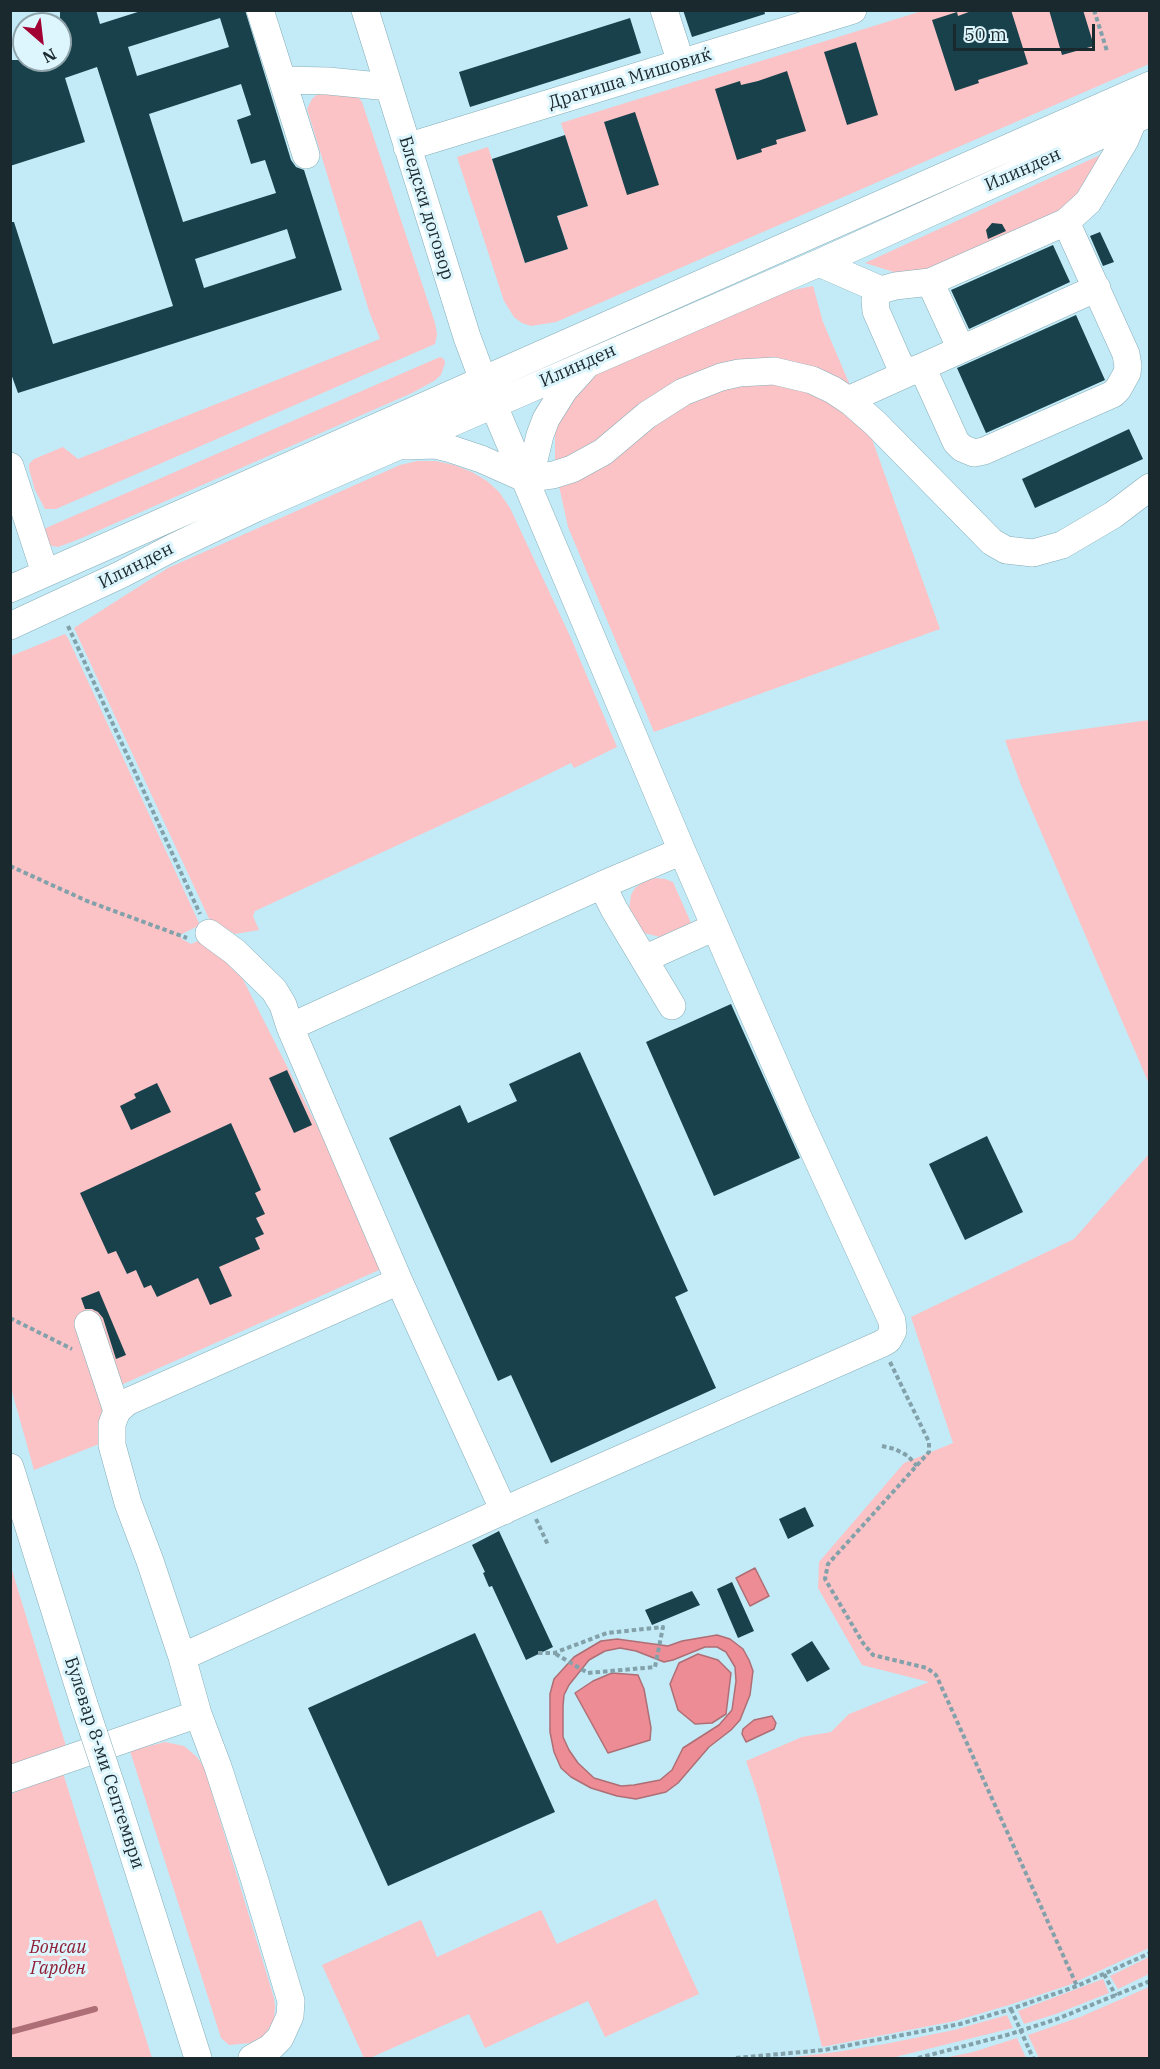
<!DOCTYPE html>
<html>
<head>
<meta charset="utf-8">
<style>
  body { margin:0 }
  #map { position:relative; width:1160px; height:2069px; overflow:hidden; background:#c2ebf7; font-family:"IBM Plex Serif",serif }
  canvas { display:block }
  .frame { position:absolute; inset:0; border:12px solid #1a292e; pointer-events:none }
  .north { position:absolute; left:12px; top:12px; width:60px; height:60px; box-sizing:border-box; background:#ddf5fc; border:2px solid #8fa3aa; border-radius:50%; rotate:152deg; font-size:16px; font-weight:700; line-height:24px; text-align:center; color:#1a292e }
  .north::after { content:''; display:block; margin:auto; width:21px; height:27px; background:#a10133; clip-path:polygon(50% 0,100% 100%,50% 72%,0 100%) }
  .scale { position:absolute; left:953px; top:24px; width:142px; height:27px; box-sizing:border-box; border:3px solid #1a292e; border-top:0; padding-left:8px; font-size:18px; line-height:21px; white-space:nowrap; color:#1a292e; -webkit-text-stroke:4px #ddf5fc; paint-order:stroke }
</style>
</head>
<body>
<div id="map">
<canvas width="1160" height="2069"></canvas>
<div class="frame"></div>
<div class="north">N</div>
<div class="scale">50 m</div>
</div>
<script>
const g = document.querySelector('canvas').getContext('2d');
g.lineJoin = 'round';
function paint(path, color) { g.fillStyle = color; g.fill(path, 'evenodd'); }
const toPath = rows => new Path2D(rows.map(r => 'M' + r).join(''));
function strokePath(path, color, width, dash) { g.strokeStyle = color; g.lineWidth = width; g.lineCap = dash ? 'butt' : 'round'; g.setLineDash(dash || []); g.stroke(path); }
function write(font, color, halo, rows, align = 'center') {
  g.font = font + ' "IBM Plex Serif",serif'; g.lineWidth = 6; g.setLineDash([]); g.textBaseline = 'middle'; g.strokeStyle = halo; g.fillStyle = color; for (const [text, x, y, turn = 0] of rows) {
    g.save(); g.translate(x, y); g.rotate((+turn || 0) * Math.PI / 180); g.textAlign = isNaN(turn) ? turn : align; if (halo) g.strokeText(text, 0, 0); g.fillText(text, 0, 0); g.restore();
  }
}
const green = toPath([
  [922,11,1149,11,1149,64,556,322,531,326,522,323,514,317,504,301,457,157,488,147,525,263,568,249,557,216,588,206,561,123],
  [320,92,357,96,362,102,435,323,437,334,435,344,56,509,45,509,35,490,29,469,29,464,34,459,63,447,78,459,380,339,369,311,307,109,312,99],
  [1109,151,1074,207,910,277,865,263],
  [813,286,823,322,867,425,940,629,654,732,568,527,555,468,555,433,562,410,588,378,783,292],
  [440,357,444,359,445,363,441,375,434,381,412,393,77,540,58,547,52,546,46,542,44,529,55,524],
  [417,461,436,461,454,465,472,472,487,481,499,492,510,508,570,636,617,747,574,768,571,763,504,796,255,911,253,916,259,930,235,934,214,921,211,923,74,628,168,568,373,477,400,465],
  [65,634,68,638,200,925,180,935,182,939,191,944,219,932,388,1266,112,1389,104,1442,34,1470,11,1388,11,656],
  [1149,720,1150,720,1149,1084,1021,785,1005,740],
  [656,878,665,879,673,882,691,923,660,937,644,933,629,909,631,895,635,888,644,881],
  [1149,1154,1149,1948,1069,1985,1009,2005,955,2021,822,2047,779,1874,758,1796,746,1761,802,1737,831,1732,849,1714,929,1682,862,1665,818,1588,819,1562,904,1463,953,1443,911,1317,1074,1239],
  [10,1564,66,1746,10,1765],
  [165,1742,184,1746,197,1757,204,1767,274,1998,275,2007,274,2020,264,2036,250,2043,229,2045,221,2038,130,1751],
  [63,1773,152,2058,11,2058,11,1794],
  [656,1899,699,1994,605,2037,588,2001,485,2048,469,2014,370,2058,364,2058,322,1965,421,1920,437,1957,541,1910,557,1944],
  [1149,1957,1149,1974,1118,1989,1110,1976],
  [1103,1979,1109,1993,1056,2014,1024,2024,1018,2011],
  [1149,1987,1149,2058,1039,2058,1028,2035,1080,2017],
  [1007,2015,1013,2028,891,2058,785,2058,836,2052,885,2044,954,2030],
  [1017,2038,1026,2058,944,2058,973,2052]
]);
const water = toPath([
  [755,1568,769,1596,750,1606,736,1578,755,1568],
  [717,1635,730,1639,743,1649,749,1660,753,1671,750,1695,740,1720,731,1730,709,1747,678,1783,666,1792,636,1799,617,1796,591,1788,571,1777,561,1768,554,1752,550,1732,550,1694,554,1679,574,1657,601,1641,617,1639,668,1646,682,1641,717,1635],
  [705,1647,717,1647,726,1652,735,1667,736,1681,732,1710,719,1725,683,1748,672,1770,660,1780,634,1785,621,1786,594,1778,578,1763,569,1750,563,1737,563,1706,564,1695,569,1685,589,1660,605,1651,620,1648,636,1651,664,1662,673,1660,705,1647],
  [698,1654,718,1660,731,1673,726,1714,712,1723,695,1724,678,1710,670,1684,679,1663,698,1654],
  [612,1673,638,1675,644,1689,651,1728,650,1740,608,1753,575,1693,593,1681,612,1673],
  [772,1716,776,1723,774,1729,746,1742,742,1734,743,1729,754,1720,772,1716]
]);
const stream = toPath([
  [10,2032,95,2009]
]);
const building = toPath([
  [60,10,96,10,100,24,144,10,245,10,291,160,296,167,304,170,342,290,18,393,10,371,10,222,14,222,53,344,173,306,97,67,65,78,85,142,10,166,10,60,60,60],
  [220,18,229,47,137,76,128,47],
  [241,84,251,115,237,120,251,164,265,160,276,193,183,222,149,114],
  [287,229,296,258,204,288,195,259],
  [683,10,764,10,765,14,692,37],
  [974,10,1011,10,1028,64,978,80,979,83,955,91,932,20,957,12,958,16],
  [1049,10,1083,10,1094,46,1062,55],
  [630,18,641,53,470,107,459,72],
  [856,42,878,115,847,125,824,52],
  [787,71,806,131,776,140,777,144,761,149,762,152,737,160,715,89,740,81,741,85,758,81],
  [635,112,659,185,627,195,604,122],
  [565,135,588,206,557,216,568,249,525,263,492,159],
  [992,223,1002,224,1006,231,988,239,986,230],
  [1100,232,1114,262,1103,266,1090,236],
  [1053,245,1070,282,969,329,951,290],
  [1076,315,1105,380,986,433,957,368],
  [1129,429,1143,459,1035,508,1022,479],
  [731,1004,800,1158,714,1196,646,1042],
  [580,1052,688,1291,675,1297,716,1388,551,1463,511,1375,498,1381,389,1138,460,1105,468,1123,517,1101,509,1084],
  [287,1070,312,1125,294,1133,269,1078],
  [157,1083,171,1112,131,1130,120,1106,136,1098,134,1094],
  [231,1123,261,1190,255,1193,265,1214,256,1218,264,1234,255,1238,260,1249,219,1267,232,1296,210,1305,198,1278,157,1297,151,1285,144,1288,136,1270,127,1274,116,1251,108,1254,80,1193],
  [987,1136,1023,1212,965,1240,929,1164],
  [99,1291,126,1355,116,1359,103,1318,98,1312,92,1309,85,1309,81,1298],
  [805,1507,814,1526,788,1539,779,1519],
  [499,1531,553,1647,526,1660,492,1586,489,1587,483,1573,485,1572,472,1545],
  [732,1582,754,1631,738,1638,717,1589],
  [692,1591,700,1605,652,1625,645,1610],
  [475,1633,555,1812,388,1886,308,1708],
  [812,1641,830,1669,807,1682,791,1654]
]);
const path = toPath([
  [1094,10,1107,51],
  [68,626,200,914],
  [10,866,87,901,187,938],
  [10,1318,72,1349],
  [890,1362,929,1442,929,1452,828,1564,825,1579,863,1643,873,1655,927,1668,936,1675,1077,1986],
  [882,1446,895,1449,908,1456,917,1466],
  [536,1519,548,1545],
  [538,1653,554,1653,607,1633,663,1627,655,1667,588,1673,554,1653],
  [1104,1974,1116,1996],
  [736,2058,824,2050,960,2024,1011,2009,1077,1986,1150,1953],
  [918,2058,1007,2035,1057,2019,1150,1981]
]);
const minor = toPath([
  [260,10,306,155],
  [664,10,681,63],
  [283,80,328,81,389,87],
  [407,147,853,10],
  [819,263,881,290,895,286,930,282,1066,222,1088,202,1125,140,1133,121],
  [930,282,961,349],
  [881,290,875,300,876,311,898,361,903,368,910,372,922,367,956,442,962,448,974,453,984,451,1113,394,1118,389,1127,373,1128,366,1126,354,1066,222],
  [922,367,1097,288],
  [848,400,910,372],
  [406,446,435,445,451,449,481,459,526,479,553,475,572,469,603,452,647,415,683,392,721,377,739,373,774,371,812,380,833,390,851,402,875,423,992,542,1006,550,1033,553,1062,545,1113,515,1150,487],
  [10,466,45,573],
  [526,479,534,460,540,435,546,419,564,390,584,368],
  [10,589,1150,85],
  [10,626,120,575,172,548,256,508,819,263,1150,113],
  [602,885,614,909,672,1006],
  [209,933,235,952,274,990,283,1005,290,1027],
  [644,959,715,927],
  [88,1324,117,1411],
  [10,1467,84,1704],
  [504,1511,399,1281,290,1027,602,885,682,851],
  [182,1657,527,1500,881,1344,888,1340,893,1331,892,1321,799,1119,682,851,483,380,467,337,365,10],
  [10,1779,198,1714],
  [117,1803,198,2058],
  [252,2058,270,2048,280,2038,290,2016,291,2001,254,1878,218,1767,198,1714,182,1657,150,1561,128,1503,112,1445,112,1424,117,1411,127,1402,399,1281]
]);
const pathBridge = toPath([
  [1011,2009,1033,2058]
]);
const minorBridge = toPath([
  [84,1704,117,1803]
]);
const streetNames = [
  ["Драгиша Мишовиќ",630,79,-17],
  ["Илинден",1023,170,-24],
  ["Бледски договор",426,208,73],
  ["Илинден",578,366,-24],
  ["Илинден",136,566,-27],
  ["Булевар 8-ми Септември",104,1763,72]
];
const parkNames = [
  ["Бонсаи",58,1948],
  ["Гарден",58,1969]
];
paint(green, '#fcc3c6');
paint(water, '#ed8c94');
strokePath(water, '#ae6e75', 1.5);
strokePath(stream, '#ae6e75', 6);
paint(building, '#19414b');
strokePath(minor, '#86adb8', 28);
strokePath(path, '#82a1aa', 4, [4.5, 3]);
strokePath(minor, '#fff', 27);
strokePath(minorBridge, '#86adb8', 28, []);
strokePath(pathBridge, '#82a1aa', 4, [4.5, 3]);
strokePath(minorBridge, '#fff', 27);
write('18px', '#1a292e', '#ddf5fc', streetNames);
write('italic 18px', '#8f1d34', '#ddf5fc', parkNames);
</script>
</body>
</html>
